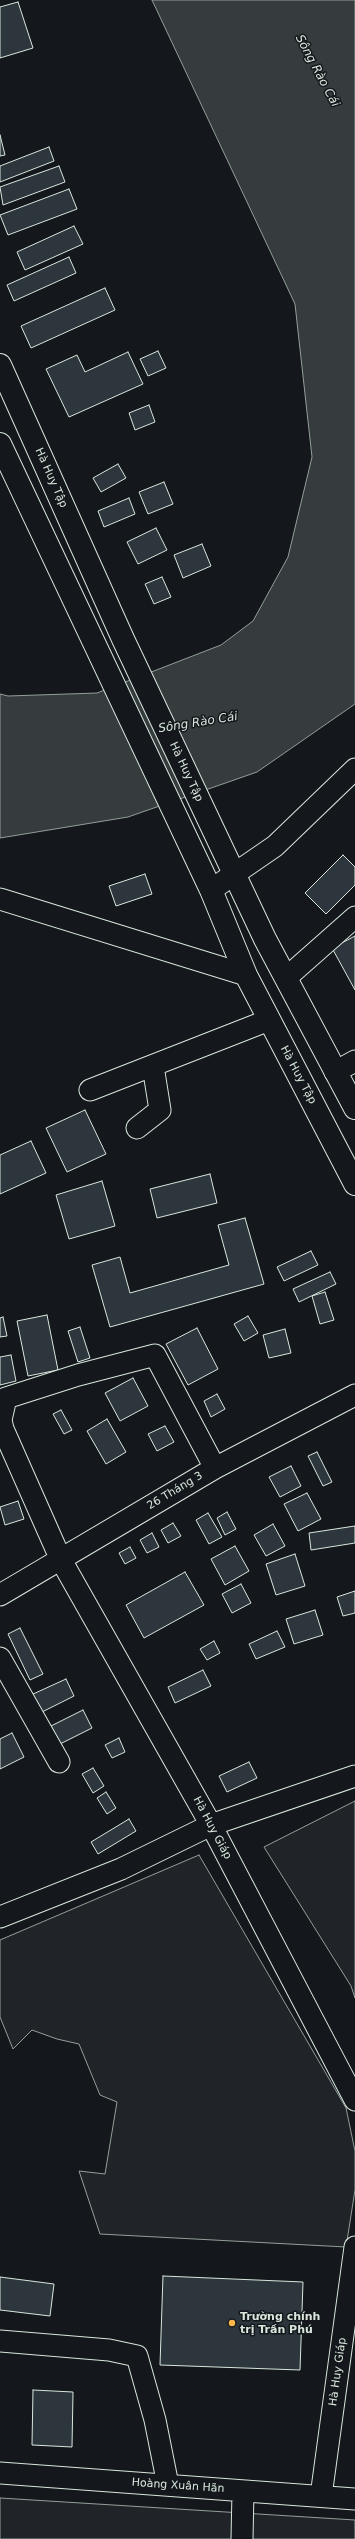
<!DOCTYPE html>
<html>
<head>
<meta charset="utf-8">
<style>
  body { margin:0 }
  canvas { display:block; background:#14181c }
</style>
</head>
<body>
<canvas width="355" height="2539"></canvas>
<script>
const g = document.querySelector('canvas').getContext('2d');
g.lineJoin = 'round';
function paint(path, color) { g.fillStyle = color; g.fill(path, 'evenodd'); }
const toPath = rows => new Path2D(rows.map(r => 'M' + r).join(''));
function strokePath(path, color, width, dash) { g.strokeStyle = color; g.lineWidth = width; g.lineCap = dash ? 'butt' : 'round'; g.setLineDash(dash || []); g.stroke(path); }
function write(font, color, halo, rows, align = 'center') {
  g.font = font + ' "DejaVu Sans",sans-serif'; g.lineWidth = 3; g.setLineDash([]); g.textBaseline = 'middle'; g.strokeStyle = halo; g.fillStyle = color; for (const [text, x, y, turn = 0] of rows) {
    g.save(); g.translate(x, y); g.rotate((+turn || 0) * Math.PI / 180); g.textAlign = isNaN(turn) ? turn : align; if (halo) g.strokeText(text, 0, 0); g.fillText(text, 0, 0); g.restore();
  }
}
const green = toPath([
  [355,1801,355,1998,351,1986,264,1847,355,1801],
  [199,1855,346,2108,355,2151,355,2190,346,2247,100,2234,79,2171,105,2174,117,2102,100,2095,79,2044,57,2039,32,2030,13,2049,0,2017,0,1940,199,1855],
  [0,2498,355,2520,355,2539,0,2539,0,2498]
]);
const water = toPath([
  [152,0,355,0,355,704,257,772,128,817,0,838,0,694,8,696,97,693,221,645,253,621,288,557,312,457,295,304,152,0]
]);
const building = toPath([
  [18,2,33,48,0,58,0,7,18,2],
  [0,135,5,155,0,156,0,135],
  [49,147,54,161,0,182,0,166,49,147],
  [59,166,65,182,3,205,0,187,59,166],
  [69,189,77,209,8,235,0,215,69,189],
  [74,226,83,244,25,270,17,252,74,226],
  [69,257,76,273,14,301,7,285,69,257],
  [105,288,115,310,31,348,21,326,105,288],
  [158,351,166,368,148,376,140,359,158,351],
  [128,352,143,384,69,417,46,369,77,355,85,372,128,352],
  [149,405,155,422,135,430,129,413,149,405],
  [118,464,126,478,101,492,93,478,118,464],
  [164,482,173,504,148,514,139,492,164,482],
  [129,498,135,514,104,527,98,511,129,498],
  [156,528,167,550,138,564,127,542,156,528],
  [202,544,211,566,183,578,174,555,202,544],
  [162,577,171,597,154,604,145,584,162,577],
  [343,855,355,867,355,885,326,914,305,893,343,855],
  [145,874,152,894,116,906,109,886,145,874],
  [355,936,355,990,332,948,355,936],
  [85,1110,106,1154,67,1172,46,1128,85,1110],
  [31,1141,46,1173,0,1194,0,1155,31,1141],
  [210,1174,217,1203,157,1218,150,1189,210,1174],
  [102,1181,115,1226,69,1239,56,1195,102,1181],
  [245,1218,264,1284,110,1327,92,1265,120,1257,130,1293,229,1265,218,1225,245,1218],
  [311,1251,318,1265,284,1281,277,1267,311,1251],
  [330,1272,336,1284,299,1302,293,1289,330,1272],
  [325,1292,334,1320,320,1324,312,1296,325,1292],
  [47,1315,58,1370,28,1376,17,1321,47,1315],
  [248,1316,258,1333,244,1341,234,1324,248,1316],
  [3,1317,7,1336,0,1337,0,1318,3,1317],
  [80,1327,90,1358,78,1362,68,1331,80,1327],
  [197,1328,218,1369,188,1385,166,1344,197,1328],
  [285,1329,291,1353,269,1358,263,1335,285,1329],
  [11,1355,16,1381,0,1385,0,1357,11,1355],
  [133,1378,148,1406,120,1421,105,1393,133,1378],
  [217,1394,225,1409,211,1417,204,1401,217,1394],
  [61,1410,72,1430,64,1434,53,1414,61,1410],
  [107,1419,126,1452,106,1464,87,1431,107,1419],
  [165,1426,174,1442,157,1451,148,1434,165,1426],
  [317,1452,332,1482,323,1486,308,1456,317,1452],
  [291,1466,301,1486,280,1497,269,1477,291,1466],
  [307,1493,321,1519,298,1531,284,1504,307,1493],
  [18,1501,24,1519,5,1525,0,1507,18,1501],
  [227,1512,236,1529,225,1535,217,1518,227,1512],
  [208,1513,222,1537,209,1544,196,1520,208,1513],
  [173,1523,181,1536,168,1543,161,1530,173,1523],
  [273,1524,285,1546,266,1556,254,1535,273,1524],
  [355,1526,355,1543,311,1550,309,1533,355,1526],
  [152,1533,159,1547,147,1553,140,1540,152,1533],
  [235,1546,249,1571,225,1585,211,1559,235,1546],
  [130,1547,136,1558,125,1564,119,1553,130,1547],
  [295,1554,305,1586,276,1595,266,1564,295,1554],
  [185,1572,204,1605,144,1638,126,1605,185,1572],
  [241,1584,251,1603,232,1613,222,1594,241,1584],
  [355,1591,355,1613,343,1616,337,1597,355,1591],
  [315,1610,323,1635,294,1644,286,1619,315,1610],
  [20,1628,43,1674,30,1680,8,1634,20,1628],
  [277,1631,285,1647,256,1659,249,1644,277,1631],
  [214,1641,220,1653,207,1660,200,1649,214,1641],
  [203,1670,211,1686,175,1703,168,1687,203,1670],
  [66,1679,74,1696,40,1713,31,1695,66,1679],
  [83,1710,92,1728,60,1744,51,1726,83,1710],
  [12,1733,24,1757,0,1769,0,1739,12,1733],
  [119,1738,125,1752,112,1758,105,1745,119,1738],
  [249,1762,257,1778,227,1792,219,1776,249,1762],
  [93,1768,104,1786,93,1793,82,1774,93,1768],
  [106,1792,116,1808,107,1814,97,1798,106,1792],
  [129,1819,136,1831,98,1854,91,1842,129,1819],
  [163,2276,303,2282,300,2370,160,2365,163,2276],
  [0,2277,54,2284,50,2316,0,2310,0,2277],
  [33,2390,73,2392,72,2447,32,2445,33,2390]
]);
const minor = toPath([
  [211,890,275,846,355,769],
  [0,899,246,975],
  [286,978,355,917],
  [335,1072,355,1061],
  [90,1090,269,1020],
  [137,1128,160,1110,153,1066],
  [215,1468,155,1355,78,1375,6,1398,1,1420,3,1429,61,1560,211,1825,355,2100],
  [0,1595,215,1468,355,1395],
  [0,1658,59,1762],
  [0,1917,121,1869,211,1825,355,1776],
  [0,2341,109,2350,137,2356,155,2420,168,2485],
  [0,2473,355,2499],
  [321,2496,355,2247],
  [242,2539,243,2491]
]);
const major = toPath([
  [0,365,123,639,265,939,355,1108],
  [0,444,211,890,246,975,355,1184]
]);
const markers = [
  [232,2323,4,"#ffb74d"]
];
const streetNames = [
  ["Hà Huy Tập",51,478,66],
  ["Hà Huy Tập",186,772,65],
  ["Hà Huy Tập",298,1075,62],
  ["26 Tháng 3",175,1491,-31],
  ["Hà Huy Giáp",212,1828,62],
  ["Hà Huy Giáp",338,2372,-82],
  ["Hoàng Xuân Hãn",178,2486,4]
];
const poiNames = [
  ["Trường chính",240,2317],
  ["trị Trần Phú",240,2330]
];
const waterNames = [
  ["Sông Rào Cái",317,71,62],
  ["Sông Rào Cái",198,723,-9]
];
paint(green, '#202428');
strokePath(green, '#939e99', 1);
paint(water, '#363b3e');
strokePath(water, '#939e99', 1);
paint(building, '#2c363c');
strokePath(building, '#d8e6dc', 1);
strokePath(minor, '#d8e6dc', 23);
strokePath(major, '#d8e6dc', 24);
strokePath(minor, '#14181c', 21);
strokePath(major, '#14181c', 22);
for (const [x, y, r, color] of markers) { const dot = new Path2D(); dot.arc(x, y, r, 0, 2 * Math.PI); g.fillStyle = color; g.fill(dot); strokePath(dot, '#14181c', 1.5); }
write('11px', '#d8e6dc', '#14181c', streetNames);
write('bold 11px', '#d8e6dc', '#14181c', poiNames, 'left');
write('italic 12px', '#d8e6dc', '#14181c', waterNames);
</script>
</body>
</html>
